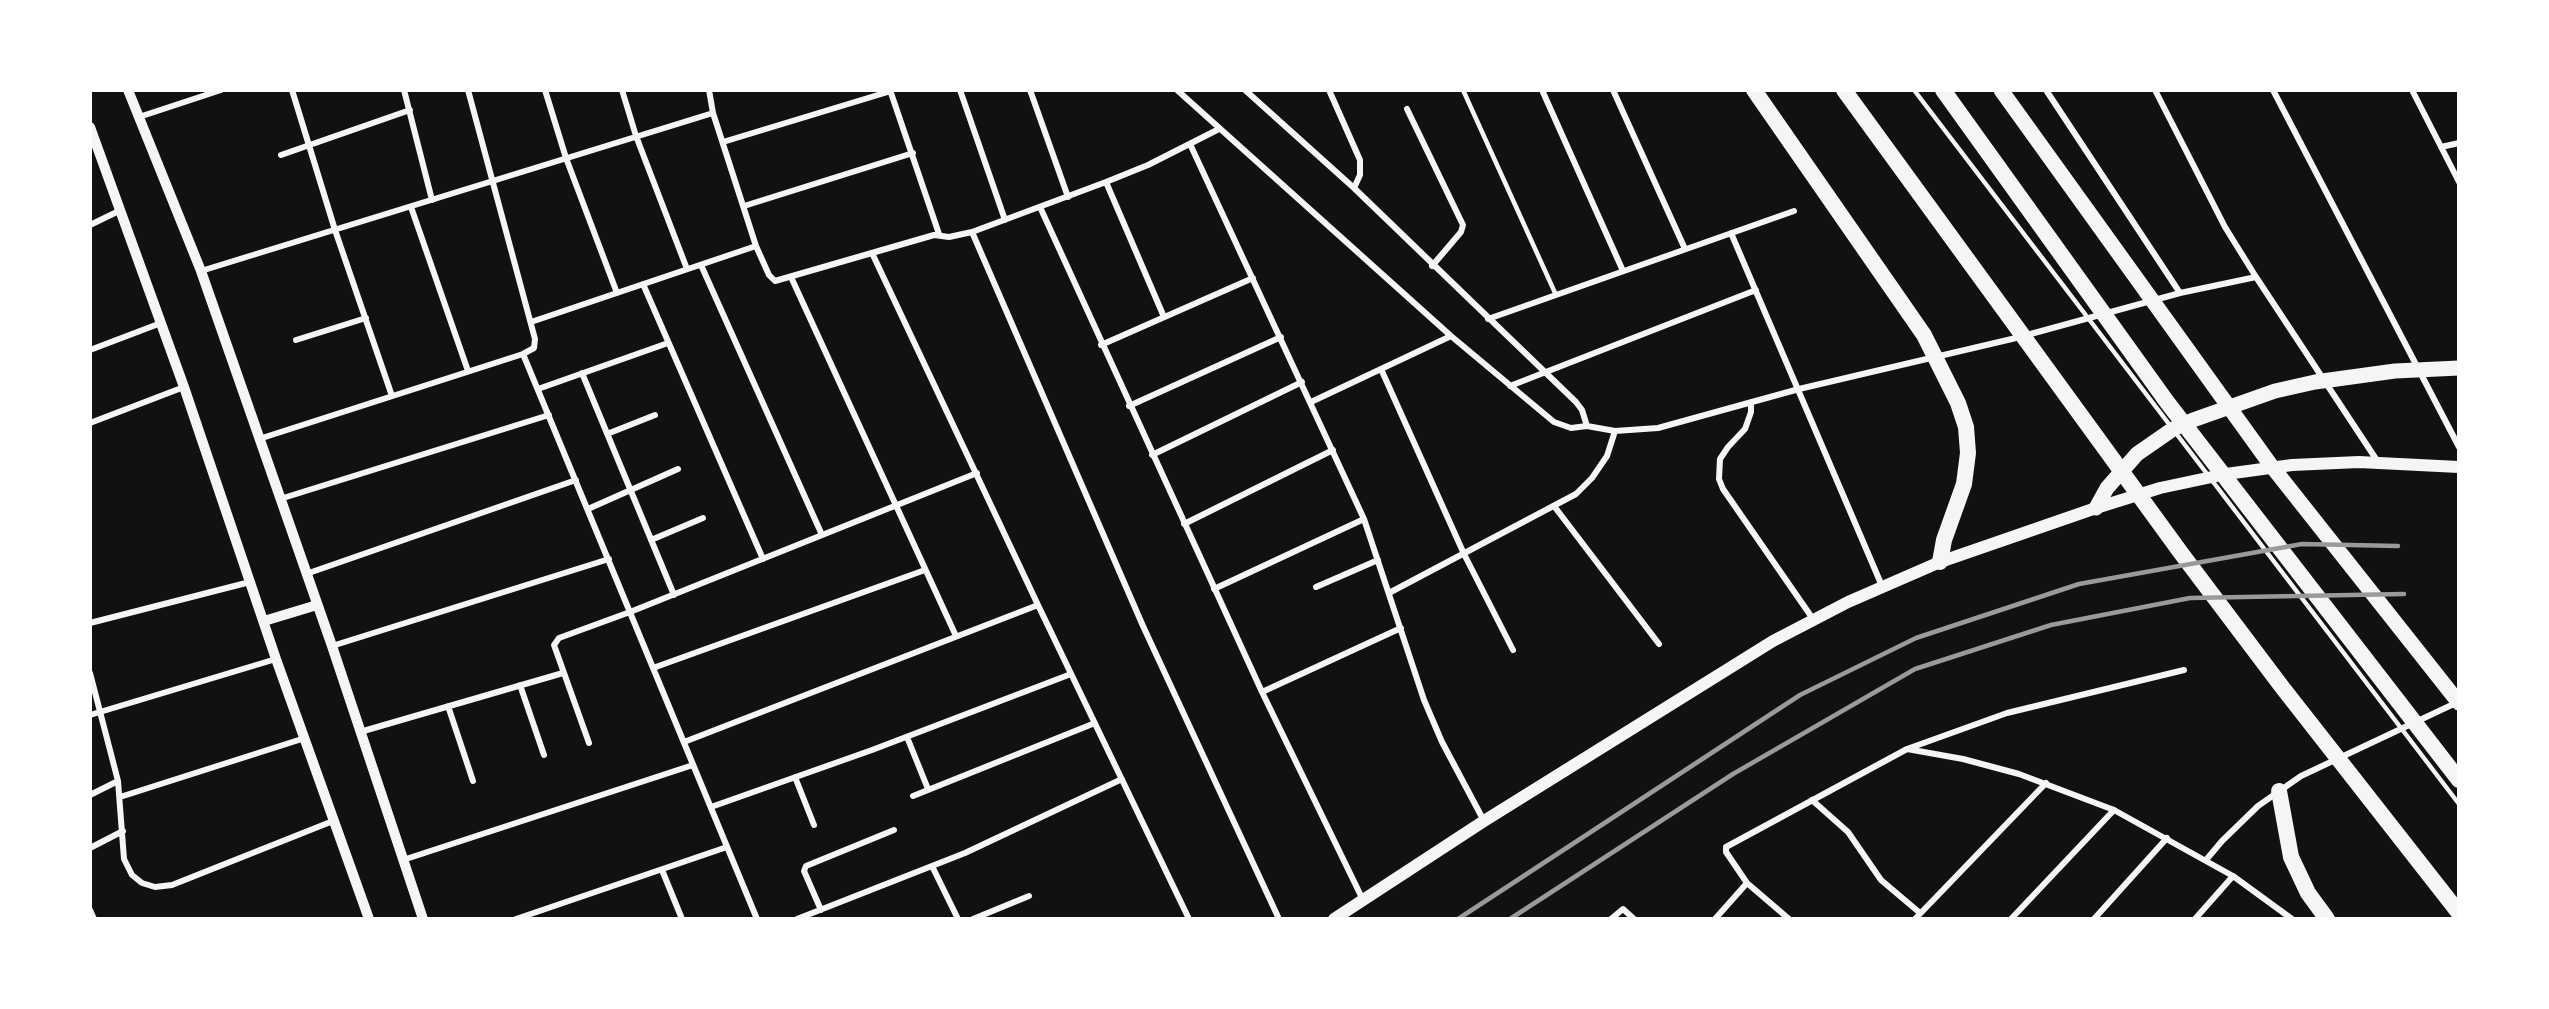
<!DOCTYPE html>
<html>
<head>
<meta charset="utf-8">
<style>
  body { margin:0 }
  #map { position:relative; width:2549px; height:1009px; overflow:hidden; background:#111; font-family:"Archivo Narrow",sans-serif }
  canvas { display:block }
  .frame { position:absolute; inset:0; border:92px solid #fff; pointer-events:none }
</style>
</head>
<body>
<div id="map">
<canvas width="2549" height="1009"></canvas>
<div class="frame"></div>
</div>
<script>
const g = document.querySelector('canvas').getContext('2d');
g.lineJoin = 'round';
const toPath = rows => new Path2D(rows.map(r => 'M' + r).join(''));
function strokePath(path, color, width, dash) { g.strokeStyle = color; g.lineWidth = width; g.lineCap = dash ? 'butt' : 'round'; g.setLineDash(dash || []); g.stroke(path); }
const service = toPath([
  [1463,90,1556,295],
  [1914,90,2459,804]
]);
const minor = toPath([
  [292,90,335,230,392,396],
  [404,90,432,200],
  [545,90,566,158,617,293],
  [622,90,636,136,687,269],
  [709,90,713,113,756,246,769,275,775,281,934,235,949,237,972,232,1106,182,1148,165,1219,129],
  [890,90,939,234],
  [960,90,1005,220],
  [1030,90,1068,197],
  [1177,90,1451,336,1554,422,1571,428,1587,426,1615,431,1658,428,1799,389,2016,338,2180,293,2256,277,2225,227,2155,90],
  [1245,90,1354,188,1576,402,1582,410,1587,426],
  [1329,90,1360,160,1360,175,1354,188],
  [1542,90,1623,271],
  [1613,90,1685,249],
  [2046,90,2180,293],
  [2273,90,2459,447],
  [2412,90,2459,182],
  [1407,109,1463,225,1461,232,1432,266],
  [139,117,221,90],
  [723,142,891,91],
  [1190,144,1364,519,1424,700,1442,742,1484,821],
  [2441,147,2459,143],
  [281,155,410,110],
  [1106,182,1164,317],
  [744,206,913,153],
  [411,207,468,371],
  [1040,207,1262,692,1363,900],
  [90,225,121,210],
  [972,232,1143,626,1279,919],
  [1731,233,1882,586],
  [872,253,1038,605,1189,919],
  [701,265,822,535],
  [201,271,713,113],
  [791,277,956,636],
  [2256,277,2378,462],
  [643,284,763,559],
  [1488,319,1794,211],
  [531,322,756,246],
  [296,340,366,318],
  [1101,345,1253,278],
  [90,350,161,323],
  [523,354,757,919],
  [1381,369,1464,554,1513,650],
  [582,373,674,595],
  [1510,386,1756,290],
  [538,389,668,343],
  [1311,402,1451,336],
  [1751,402,1751,412,1745,429,1728,447,1720,459,1719,479,1723,489,1813,619],
  [1129,406,1281,337],
  [90,423,184,387],
  [607,434,655,415],
  [259,439,523,354,534,348,535,339,468,90],
  [1152,455,1302,382],
  [280,499,549,415],
  [1554,506,1659,644],
  [588,509,678,469],
  [1184,524,1333,450],
  [651,540,703,518],
  [306,574,576,480],
  [1316,587,1378,560],
  [1214,589,1364,519],
  [1389,593,1576,494,1592,478,1607,456,1615,431],
  [90,623,250,582],
  [332,646,609,559],
  [653,668,925,570],
  [90,673,118,781,124,859,132,875,142,883,155,887,172,885,333,821],
  [520,685,544,755],
  [1262,692,1401,628],
  [448,706,473,781],
  [90,715,276,659],
  [360,732,563,673],
  [907,737,928,789],
  [684,742,1038,605],
  [589,743,554,645,559,638,630,612,977,473],
  [1907,749,1963,759,2019,774,2114,810,2233,876,2292,919],
  [795,777,814,825],
  [90,795,118,781],
  [913,796,1095,723],
  [120,797,305,738],
  [1812,800,1848,832,1881,880,1920,913],
  [711,807,872,750,1071,674],
  [90,848,123,831],
  [403,860,693,765],
  [2206,860,2222,841,2258,806,2301,776,2458,702],
  [932,866,958,919],
  [662,870,682,919],
  [1747,883,1789,919],
  [90,910,94,919],
  [821,910,804,871,806,866,894,830],
  [516,919,727,847],
  [797,919,965,853,1122,779],
  [973,919,1029,896],
  [1611,919,1623,909,1634,919],
  [1715,919,1747,883,1726,852,1726,847,1907,749,2007,713,2184,670],
  [1915,919,2046,783],
  [2011,919,2114,810],
  [2094,919,2167,838],
  [2195,919,2233,876]
]);
const tertiary = toPath([
  [128,90,201,271,332,646,423,919],
  [90,127,184,387,276,659,369,919],
  [264,621,317,605]
]);
const secondary = toPath([
  [1334,919,1484,821,1773,641,1848,602,1940,562,2096,508,2160,488,2226,474,2292,465,2359,462,2459,467]
]);
const trunk = toPath([
  [2001,90,2270,464,2459,703],
  [2096,508,2107,488,2137,454,2173,429,2193,420,2275,391,2315,382,2395,371,2459,368]
]);
const motorway = toPath([
  [1754,90,1924,335,1958,403,1966,427,1968,453,1964,484,1944,540,1940,562],
  [1844,90,2181,553,2282,687,2459,913],
  [1943,90,2167,402,2459,780],
  [2279,791,2291,857,2308,893,2327,919]
]);
const rail = toPath([
  [1458,919,1800,695,1916,638,2079,584,2302,544,2398,546],
  [1510,919,1733,774,1915,669,2051,625,2190,598,2404,594]
]);
strokePath(service, '#f5f5f5', 4.5);
strokePath(minor, '#f5f5f5', 6);
strokePath(tertiary, '#f5f5f5', 10);
strokePath(secondary, '#f5f5f5', 12);
strokePath(trunk, '#f5f5f5', 15);
strokePath(motorway, '#f5f5f5', 16);
strokePath(rail, '#9a9a9a', 4.5);
</script>
</body>
</html>
